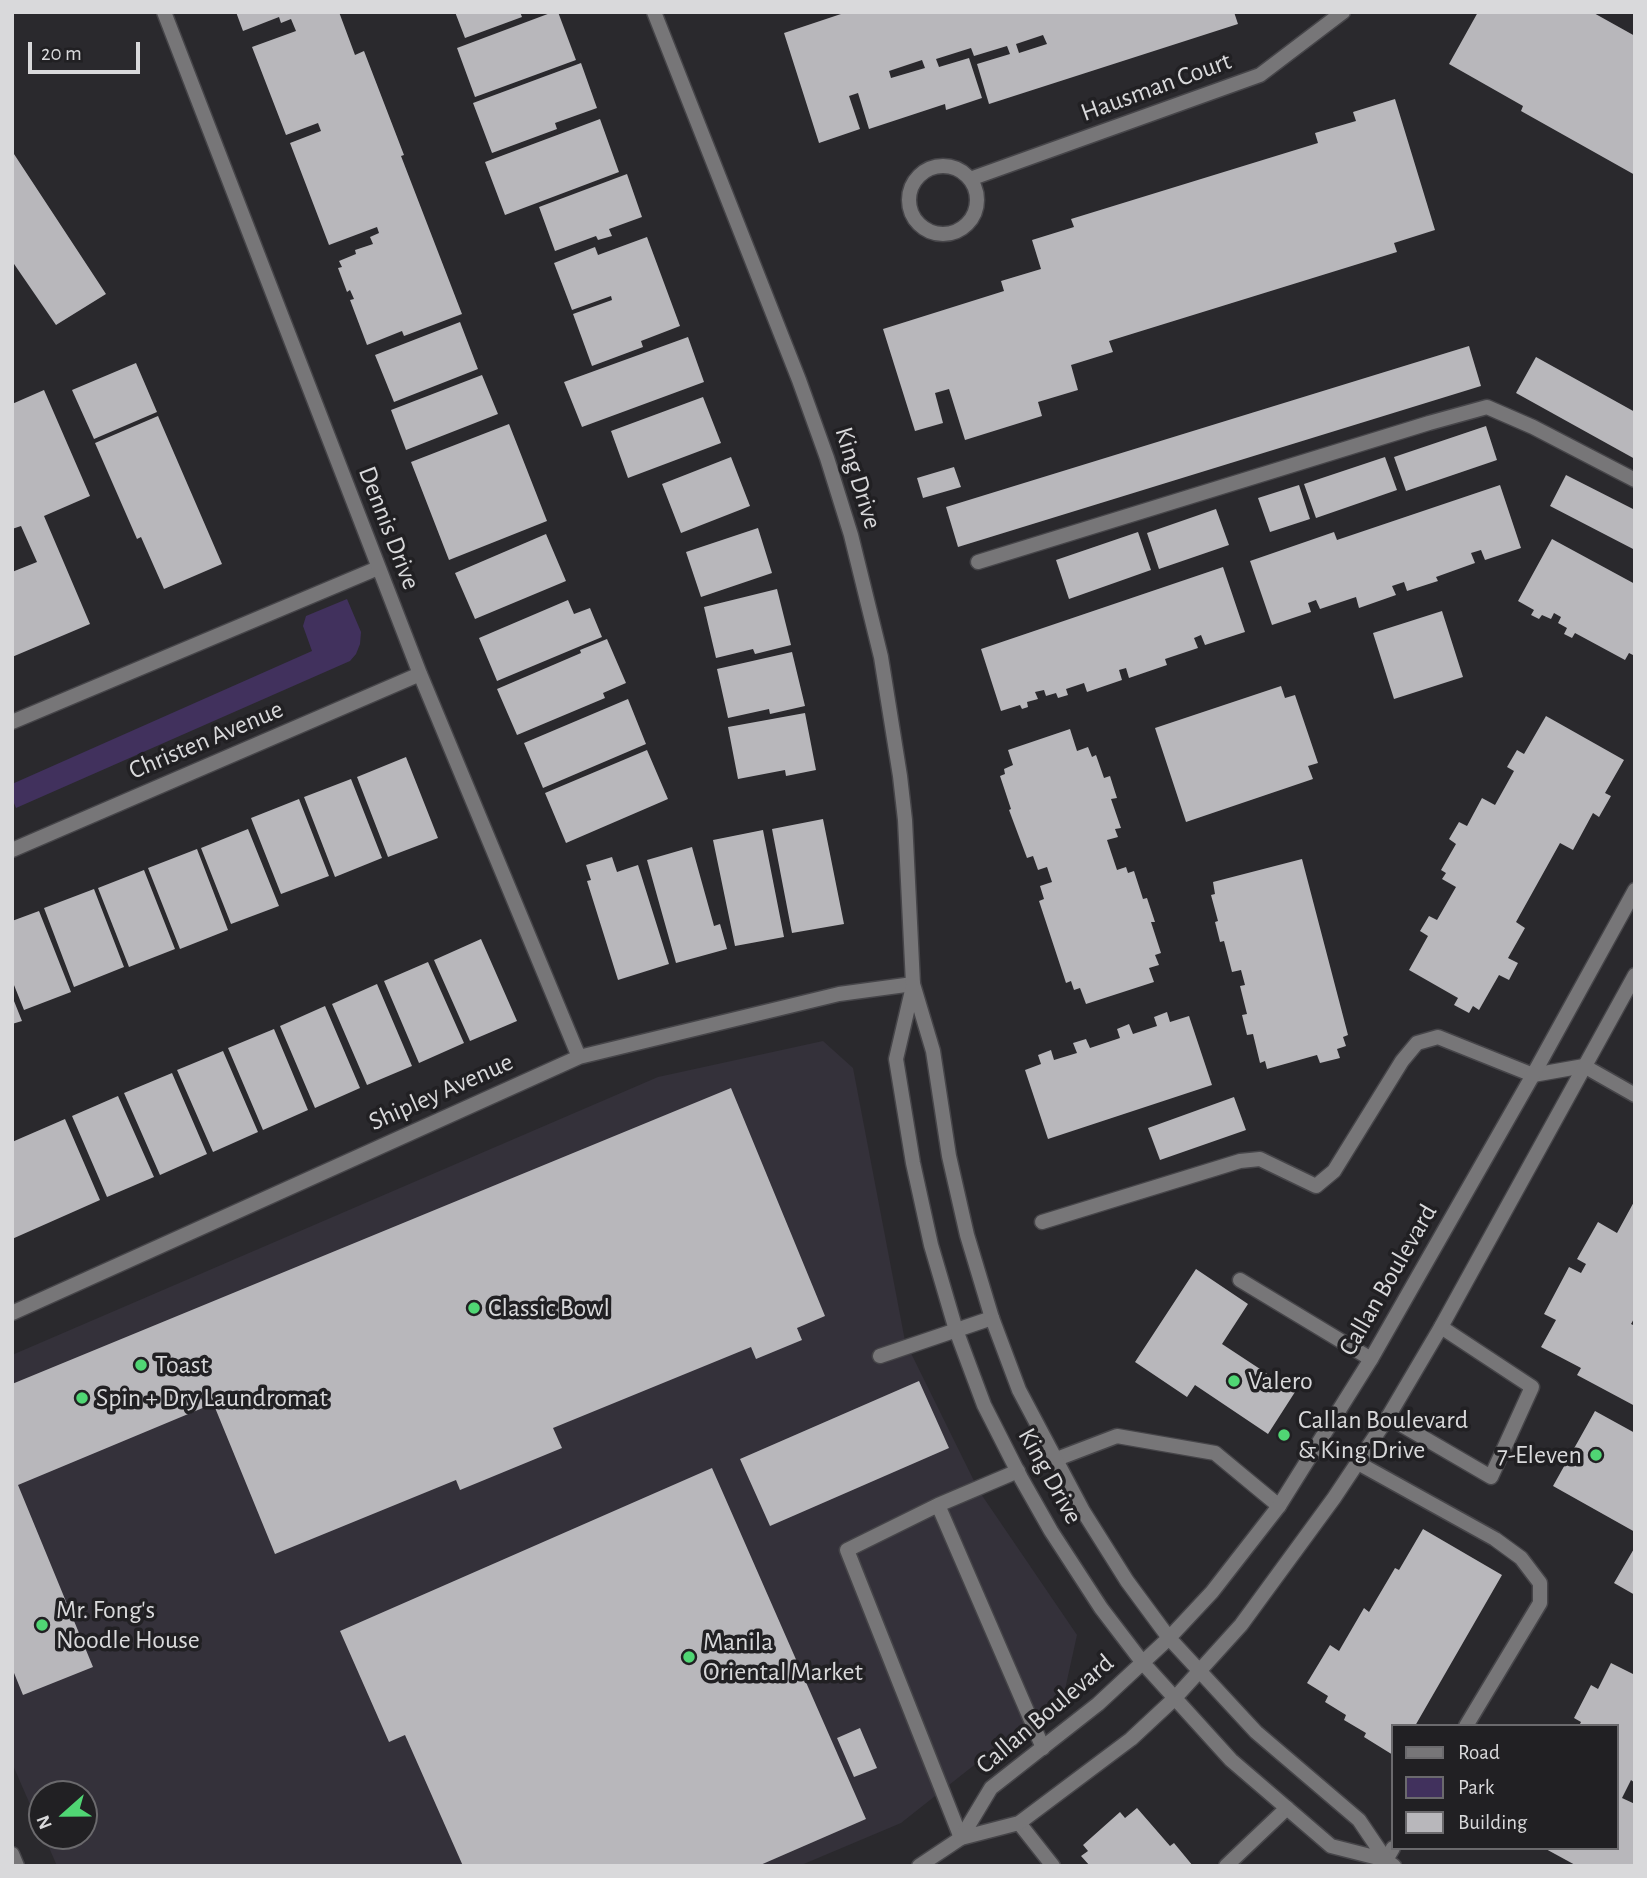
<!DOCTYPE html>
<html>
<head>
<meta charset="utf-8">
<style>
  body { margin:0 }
  #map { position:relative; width:1647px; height:1878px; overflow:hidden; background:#2a292d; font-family:"Alegreya Sans",sans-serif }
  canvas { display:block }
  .frame { position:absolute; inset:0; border:14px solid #d9d9db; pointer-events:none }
  .legend { position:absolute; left:1391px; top:1724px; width:228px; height:126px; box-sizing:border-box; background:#212023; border:2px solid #6b6a6d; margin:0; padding:9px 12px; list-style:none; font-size:21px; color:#d9d9db }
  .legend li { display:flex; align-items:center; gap:14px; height:35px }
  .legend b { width:35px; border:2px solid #6b6a6d }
  .north { position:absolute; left:28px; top:1780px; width:70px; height:70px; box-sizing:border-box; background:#212023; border:2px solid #6b6a6d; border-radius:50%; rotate:249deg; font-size:19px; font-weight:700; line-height:28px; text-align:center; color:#d9d9db }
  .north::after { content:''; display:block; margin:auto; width:24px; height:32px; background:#50d674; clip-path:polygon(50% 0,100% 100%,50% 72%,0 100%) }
  .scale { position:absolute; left:28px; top:42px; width:112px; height:32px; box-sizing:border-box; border:4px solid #d9d9db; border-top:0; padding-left:9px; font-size:21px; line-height:24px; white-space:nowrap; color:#d9d9db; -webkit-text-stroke:5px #212023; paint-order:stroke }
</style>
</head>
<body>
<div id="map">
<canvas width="1647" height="1878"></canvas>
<div class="frame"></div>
<ul class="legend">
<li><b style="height:9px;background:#777678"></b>Road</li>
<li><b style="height:19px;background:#41315d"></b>Park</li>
<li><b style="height:19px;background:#b8b7bb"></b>Building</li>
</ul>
<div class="north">N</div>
<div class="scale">20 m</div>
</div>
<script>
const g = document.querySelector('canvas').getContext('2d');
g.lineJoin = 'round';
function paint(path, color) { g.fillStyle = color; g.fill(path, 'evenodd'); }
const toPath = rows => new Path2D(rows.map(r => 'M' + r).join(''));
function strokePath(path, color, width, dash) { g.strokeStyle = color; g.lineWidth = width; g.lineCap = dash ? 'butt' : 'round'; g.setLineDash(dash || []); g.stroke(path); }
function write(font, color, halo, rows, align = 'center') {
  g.font = font + ' "Alegreya Sans",sans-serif'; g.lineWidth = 7; g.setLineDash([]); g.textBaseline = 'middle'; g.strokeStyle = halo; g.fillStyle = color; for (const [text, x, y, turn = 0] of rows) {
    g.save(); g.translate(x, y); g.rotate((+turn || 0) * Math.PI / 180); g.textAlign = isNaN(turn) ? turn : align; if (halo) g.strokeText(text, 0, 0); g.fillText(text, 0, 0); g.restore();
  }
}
const built = toPath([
  [823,1041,853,1068,905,1341,979,1491,1077,1635,1064,1694,901,1823,799,1866,57,1866,44,1836,84,1836,84,1794,42,1794,42,1832,12,1763,12,1355,658,1077]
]);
const green = toPath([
  [347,599,361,632,360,644,356,654,350,661,16,808,12,798,12,784,312,651,303,626,306,616]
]);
const building = toPath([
  [236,12,339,12,355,55,364,51,404,155,401,156,462,314,404,336,402,331,367,345,350,300,354,299,350,290,347,292,338,268,342,267,339,261,356,254,355,250,373,244,370,237,379,233,377,227,329,245,290,143,321,131,318,123,286,135,252,47,296,31,291,19,281,23,279,17,243,31],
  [455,12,520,12,522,17,465,38],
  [553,12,558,12,576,60,475,97,457,48],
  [847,12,1234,12,1238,24,989,104,977,64,1010,54,1007,46,974,56,971,48,936,59,939,67,969,58,982,98,946,110,945,104,869,129,858,93,849,96,860,129,819,143,784,33],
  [1043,35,1047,44,1019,53,1016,44],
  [922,60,925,68,891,78,889,71],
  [1478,12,1592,12,1635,36,1635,175,1521,111,1523,106,1449,64],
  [581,63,597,108,555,123,557,129,492,153,473,103],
  [1395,99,1435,230,1394,243,1397,252,1109,341,1113,352,1071,365,1078,390,1038,402,1042,416,965,440,949,389,935,393,943,423,915,431,883,329,1004,291,1001,281,1041,269,1032,240,1074,227,1071,219,1318,143,1315,133,1356,121,1353,112],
  [600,119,619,172,505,215,485,162],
  [12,151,106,294,56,325,12,261],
  [627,174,642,217,609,229,612,236,598,240,596,236,555,251,539,207],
  [647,237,680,326,641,341,643,347,592,366,573,314,612,300,611,296,572,310,554,263,595,247,598,255],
  [460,322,478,369,394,402,375,355],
  [688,337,704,382,582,427,564,382],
  [1469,346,1481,386,958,547,946,507],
  [1536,357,1635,412,1635,459,1516,393],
  [136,363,157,412,94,439,72,390],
  [482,375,498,414,406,450,391,410],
  [44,390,90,496,44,516,90,624,12,657,12,572,37,562,21,526,12,529,12,404],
  [703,397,721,443,628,478,611,431],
  [158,416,222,564,164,589,141,537,137,539,95,443],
  [509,424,547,521,449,560,411,462],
  [1486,426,1497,460,1406,491,1394,457],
  [731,457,750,506,681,533,662,484],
  [1385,457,1397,490,1316,518,1304,484],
  [954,467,961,487,923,498,917,478],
  [1566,475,1635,510,1635,550,1550,506],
  [1299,485,1310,519,1270,532,1258,498],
  [1500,485,1521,548,1485,560,1481,550,1471,553,1475,563,1436,577,1438,581,1407,591,1404,582,1392,586,1396,595,1359,608,1356,597,1320,609,1316,600,1308,603,1311,612,1272,625,1250,561,1334,532,1337,540],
  [1216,509,1229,545,1159,569,1147,533],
  [758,528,772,573,701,597,686,552],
  [1138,532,1151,570,1069,599,1056,560],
  [546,534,566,581,475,619,455,573],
  [1552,539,1635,584,1635,656,1629,653,1625,660,1575,633,1572,638,1564,634,1567,628,1558,623,1561,617,1554,613,1551,619,1542,615,1539,619,1531,615,1534,610,1518,601],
  [1223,567,1245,632,1205,645,1201,635,1194,638,1198,648,1165,659,1167,665,1129,678,1126,668,1119,670,1122,680,1087,692,1084,683,1066,689,1068,695,1058,698,1056,693,1046,696,1044,690,1035,692,1038,699,1027,702,1028,707,1022,709,1020,705,1001,711,981,649],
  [777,589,791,645,755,654,753,649,716,658,704,607],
  [568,600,574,614,590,608,602,637,497,681,479,638],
  [1442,611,1463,677,1394,699,1373,633],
  [607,639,626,683,603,693,605,698,517,735,497,689,581,653,580,650],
  [792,652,805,706,770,714,769,709,728,718,717,669],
  [1281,686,1285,698,1295,695,1318,763,1308,766,1313,779,1186,822,1155,728],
  [628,699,646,744,543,788,524,743],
  [805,713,816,770,786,776,785,770,738,779,728,727],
  [1546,716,1624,760,1605,793,1611,796,1599,817,1593,813,1573,850,1560,843,1516,922,1525,928,1508,958,1518,963,1509,980,1499,975,1479,1010,1473,1006,1469,1013,1454,1005,1458,998,1409,970,1428,936,1420,931,1429,916,1437,920,1456,887,1442,879,1446,873,1441,870,1456,844,1449,839,1459,822,1467,826,1482,798,1495,805,1514,771,1507,767,1517,750,1524,754],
  [1070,729,1077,751,1088,747,1092,757,1096,755,1104,778,1110,776,1117,798,1111,799,1121,828,1115,829,1118,837,1107,840,1117,870,1126,867,1128,873,1134,871,1143,899,1147,898,1155,922,1151,922,1161,953,1155,955,1159,965,1149,968,1154,982,1086,1004,1080,988,1074,990,1071,981,1066,983,1039,901,1044,899,1040,886,1052,882,1047,867,1038,870,1033,856,1027,858,1009,810,1011,809,1000,776,1005,774,1004,769,1013,765,1008,750],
  [647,750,668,799,566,843,545,793],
  [406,757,438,838,388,857,357,777],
  [351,779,382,858,335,877,304,797],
  [299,799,329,876,281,894,251,818],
  [823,819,844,924,792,933,772,829],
  [248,829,279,906,231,924,201,848],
  [763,830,784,937,735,946,713,840],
  [692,847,714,926,720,924,727,949,676,963,647,860],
  [197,849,228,930,180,949,148,868],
  [612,857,617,872,638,865,669,964,618,980,587,881,591,880,586,865],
  [1302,859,1348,1035,1343,1037,1346,1046,1337,1049,1340,1058,1320,1063,1317,1055,1267,1069,1265,1061,1260,1063,1253,1034,1247,1035,1242,1015,1247,1014,1240,986,1245,985,1241,970,1232,972,1224,941,1220,942,1215,922,1218,921,1211,895,1215,894,1213,882],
  [144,870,175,949,129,967,98,888],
  [94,889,124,967,74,987,44,908],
  [39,911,71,992,24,1010,12,980,12,921],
  [481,939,517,1021,470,1041,434,960],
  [428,962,464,1043,419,1063,384,981],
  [377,984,412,1066,367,1085,332,1004],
  [12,996,22,1021,12,1024],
  [325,1006,360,1088,315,1108,280,1026],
  [1167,1012,1170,1022,1189,1016,1212,1085,1048,1139,1025,1070,1041,1064,1038,1055,1051,1050,1054,1060,1077,1053,1073,1043,1086,1039,1090,1048,1120,1038,1117,1029,1129,1024,1133,1034,1157,1026,1154,1017],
  [274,1029,308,1110,263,1130,228,1048],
  [223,1051,258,1132,213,1152,177,1070],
  [172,1073,207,1154,160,1175,124,1093],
  [731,1088,825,1316,797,1328,802,1340,756,1359,751,1347,553,1428,562,1448,460,1490,456,1480,275,1554,209,1393,200,1396,205,1407,18,1485,93,1667,23,1695,12,1668,12,1384],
  [118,1096,154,1177,107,1197,72,1116],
  [1234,1097,1246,1130,1160,1160,1148,1128],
  [65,1119,100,1200,12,1239,12,1142],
  [1635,1200,1635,1317,1631,1324,1635,1326,1635,1406,1577,1375,1581,1368,1541,1347,1556,1320,1544,1314,1569,1267,1581,1273,1586,1264,1577,1259,1598,1222,1617,1233],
  [1196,1269,1248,1304,1222,1344,1295,1392,1268,1434,1195,1385,1187,1397,1135,1362],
  [919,1381,949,1448,770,1526,740,1459],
  [1595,1411,1635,1433,1635,1532,1553,1486],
  [712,1468,866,1819,758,1866,463,1866,405,1735,389,1742,340,1631],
  [1423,1529,1502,1575,1415,1726,1393,1726,1393,1755,1364,1737,1366,1733,1344,1720,1346,1715,1325,1702,1328,1696,1307,1683,1330,1645,1339,1651,1364,1608,1369,1612,1395,1568,1399,1570],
  [1635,1547,1635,1595,1614,1583],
  [1611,1663,1635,1675,1635,1783,1631,1780,1622,1798,1635,1804,1635,1866,1577,1866,1544,1848,1617,1848,1617,1726,1579,1726,1581,1722,1574,1718,1591,1685,1598,1689],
  [860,1728,877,1768,854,1777,837,1738],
  [1137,1808,1170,1846,1174,1843,1193,1866,1090,1866,1081,1856,1088,1851,1083,1845,1120,1812,1125,1818]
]);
const service = toPath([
  [978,562,1429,423,1487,407,1533,427,1635,480],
  [12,722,378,568],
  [1042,1222,1240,1161,1260,1159,1316,1186,1334,1171,1402,1061,1417,1043,1438,1037,1533,1075],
  [1240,1280,1371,1359],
  [880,1356,992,1318],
  [1388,1417,1491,1477,1532,1387,1441,1327],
  [1054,1460,1117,1436,1215,1453,1279,1506],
  [1358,1463,1495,1539,1521,1558,1540,1583,1540,1603,1466,1726],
  [938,1505,1018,1471],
  [1019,1823,1053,1866],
  [961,1838,847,1550,938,1505,1043,1748],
  [1386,1860,1393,1848],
  [1226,1866,1287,1808]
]);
const minor = toPath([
  [164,12,420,674,579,1057],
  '909 200a34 34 0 1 1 68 0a34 34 0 1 1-68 0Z',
  [970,179,1260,75,1343,12],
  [12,850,420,674],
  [1533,1075,1584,1066,1635,1095],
  [12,1313,579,1057,839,994,913,984],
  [12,1854,17,1866]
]);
const tertiary = toPath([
  [654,12,799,380,827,458,851,535,881,657,900,776,905,820,913,984,933,1051,949,1156,967,1235,992,1318,1019,1390,1083,1511,1127,1581,1169,1638,1256,1732,1359,1820,1386,1860],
  [913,986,896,1059,913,1163,931,1245,956,1330,984,1405,1021,1478,1051,1531,1101,1608,1143,1663,1231,1760,1331,1846,1386,1860,1394,1866],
  [961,1838,991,1788,1098,1704,1169,1638,1212,1592,1279,1506,1371,1359,1533,1075,1635,890],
  [919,1866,961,1838,1019,1823,1131,1739,1174,1699,1241,1625,1334,1498,1388,1417,1441,1327,1635,975]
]);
const markers = [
  [474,1308,7,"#50d674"],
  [141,1365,7,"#50d674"],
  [1234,1381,7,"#50d674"],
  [82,1398,7,"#50d674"],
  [1284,1435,7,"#50d674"],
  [1596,1455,7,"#50d674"],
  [42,1625,7,"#50d674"],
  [689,1657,7,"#50d674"]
];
const streetNames = [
  ["Hausman Court",1156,87,-20],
  ["King Drive",858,478,73],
  ["Dennis Drive",389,528,69],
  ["Christen Avenue",206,740,-23],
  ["Shipley Avenue",441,1092,-24],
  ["Callan Boulevard",1388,1280,-60],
  ["King Drive",1050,1476,61],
  ["Callan Boulevard",1045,1714,-40]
];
const poiNames = [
  ["Classic Bowl",488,1308],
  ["Toast",155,1365],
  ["Valero",1248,1381],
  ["Spin + Dry Laundromat",96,1398],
  ["Callan Boulevard",1298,1420],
  ["& King Drive",1298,1450],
  ["7-Eleven",1582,1455,"right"],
  ["Mr. Fong's",56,1610],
  ["Noodle House",56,1640],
  ["Manila",703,1642],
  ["Oriental Market",703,1672]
];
paint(built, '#34313a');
paint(green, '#41315d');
paint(building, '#b8b7bb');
strokePath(service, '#464549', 17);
strokePath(minor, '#464549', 17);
strokePath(tertiary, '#464549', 17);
strokePath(service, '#777678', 14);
strokePath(minor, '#777678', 14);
strokePath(tertiary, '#777678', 14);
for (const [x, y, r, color] of markers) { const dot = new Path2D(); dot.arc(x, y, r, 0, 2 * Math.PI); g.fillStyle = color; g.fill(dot); strokePath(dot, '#212023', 2.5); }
write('26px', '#d9d9db', '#212023', streetNames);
write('26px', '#d9d9db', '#212023', poiNames, 'left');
</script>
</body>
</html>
